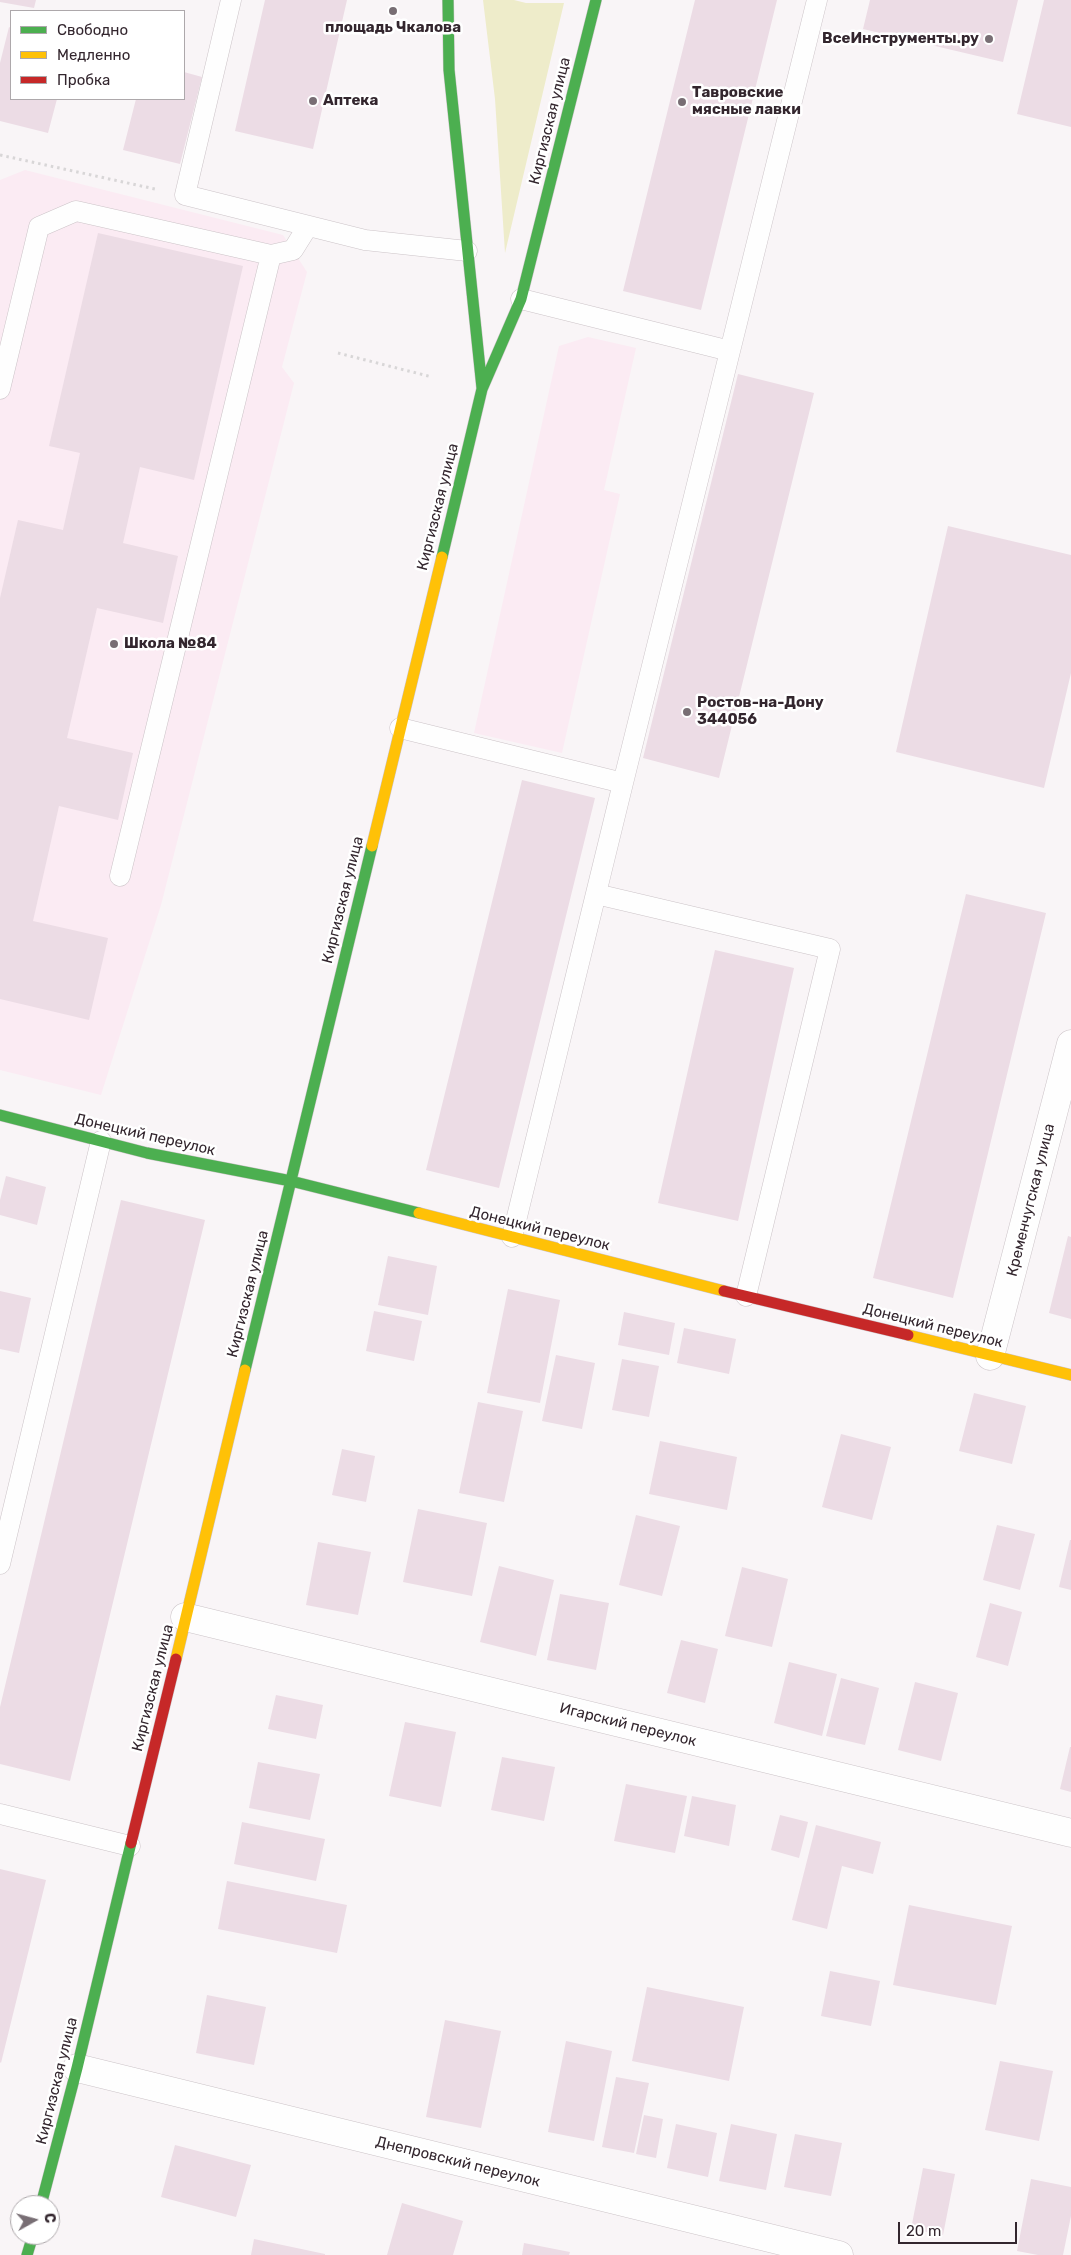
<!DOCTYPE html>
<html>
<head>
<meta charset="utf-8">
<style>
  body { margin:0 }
  #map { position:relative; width:1071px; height:2255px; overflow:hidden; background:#f9f5f7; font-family:Rubik,sans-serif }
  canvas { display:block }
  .legend { position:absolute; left:10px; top:10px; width:175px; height:90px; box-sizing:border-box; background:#fff; border:1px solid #ada8ab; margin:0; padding:6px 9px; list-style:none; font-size:15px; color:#33262e }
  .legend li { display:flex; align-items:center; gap:10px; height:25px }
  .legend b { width:25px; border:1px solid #ada8ab }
  .north { position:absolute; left:10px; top:2195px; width:50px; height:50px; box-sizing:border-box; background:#fff; border:1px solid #ada8ab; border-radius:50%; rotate:83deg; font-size:14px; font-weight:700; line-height:20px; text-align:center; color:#33262e }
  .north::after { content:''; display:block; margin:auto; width:18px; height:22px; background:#786e74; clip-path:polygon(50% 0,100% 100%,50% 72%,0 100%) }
  .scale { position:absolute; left:898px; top:2222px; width:119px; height:22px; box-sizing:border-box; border:2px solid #33262e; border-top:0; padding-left:6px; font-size:15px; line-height:18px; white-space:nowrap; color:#33262e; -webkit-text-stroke:4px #fff; paint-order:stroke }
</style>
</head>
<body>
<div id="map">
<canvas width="1071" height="2255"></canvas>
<ul class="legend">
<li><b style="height:6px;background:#4caf50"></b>Свободно</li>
<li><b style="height:6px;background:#ffc107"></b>Медленно</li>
<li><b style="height:6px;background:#c62828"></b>Пробка</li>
</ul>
<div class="north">С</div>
<div class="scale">20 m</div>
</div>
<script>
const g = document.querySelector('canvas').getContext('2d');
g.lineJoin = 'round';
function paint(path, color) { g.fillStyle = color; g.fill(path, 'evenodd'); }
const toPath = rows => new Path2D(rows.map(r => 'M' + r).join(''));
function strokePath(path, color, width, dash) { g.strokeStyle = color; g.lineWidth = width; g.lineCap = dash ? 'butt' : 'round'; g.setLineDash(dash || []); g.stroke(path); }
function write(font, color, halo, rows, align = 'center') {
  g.font = font + ' Rubik,sans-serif'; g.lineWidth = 5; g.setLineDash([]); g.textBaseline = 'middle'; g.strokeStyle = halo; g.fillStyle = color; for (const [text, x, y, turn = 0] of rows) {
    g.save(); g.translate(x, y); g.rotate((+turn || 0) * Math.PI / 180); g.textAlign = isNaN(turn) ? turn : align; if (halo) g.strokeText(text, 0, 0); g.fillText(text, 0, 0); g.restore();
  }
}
const built = toPath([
  [25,170,283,235,307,272,282,367,294,383,161,905,101,1095,0,1070,0,180],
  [588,337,636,348,604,490,620,494,562,753,474,733,559,346]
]);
const green = toPath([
  [483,0,514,0,526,3,564,3,505,253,495,99]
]);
const building = toPath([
  [0,0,36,0,34,8,0,2],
  [265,0,347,0,313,149,235,131],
  [695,0,777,0,701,310,623,291],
  [870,0,1018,0,1003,62,863,29],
  [1044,0,1071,0,1071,127,1017,114],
  [9,27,11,28,11,99,57,99,48,133,0,121,0,63],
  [184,72,202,77,180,164,123,150,136,99,184,99],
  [98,233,243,266,194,480,140,467,123,543,178,556,163,623,97,608,67,738,133,753,118,820,59,806,33,921,108,938,89,1020,0,999,0,598,18,520,63,530,80,453,49,446],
  [738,374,814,393,719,778,643,758],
  [948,526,1071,555,1071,673,1044,788,896,752],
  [522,780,595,798,499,1188,426,1170],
  [966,894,1046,913,953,1298,873,1278],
  [715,950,794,968,738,1221,658,1203],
  [6,1176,46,1187,37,1225,0,1215,0,1200],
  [121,1200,205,1220,70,1781,0,1764,0,1707],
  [1068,1236,1071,1237,1071,1319,1049,1313],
  [388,1256,437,1266,428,1315,378,1305],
  [508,1289,560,1300,540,1403,487,1393],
  [0,1291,31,1298,19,1353,0,1349],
  [374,1311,422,1321,414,1361,366,1351],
  [624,1312,675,1323,669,1355,618,1345],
  [684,1328,736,1339,729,1374,677,1363],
  [556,1355,595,1363,582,1429,542,1421],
  [622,1359,659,1366,649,1417,612,1410],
  [974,1393,1026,1406,1012,1464,959,1451],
  [478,1402,523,1411,504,1502,459,1493],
  [841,1434,891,1447,872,1520,822,1507],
  [660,1441,737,1457,727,1510,649,1494],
  [342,1449,375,1456,366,1502,332,1495],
  [418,1509,487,1523,472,1596,403,1582],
  [636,1515,680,1526,662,1596,619,1585],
  [997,1525,1035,1534,1020,1590,983,1580],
  [1070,1540,1071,1540,1071,1590,1059,1587],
  [318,1542,371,1552,358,1615,306,1605],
  [499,1566,554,1580,536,1656,480,1642],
  [742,1567,788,1579,772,1647,725,1636],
  [560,1594,609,1603,596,1670,547,1660],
  [990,1603,1022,1612,1008,1666,976,1657],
  [681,1640,718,1649,705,1703,667,1693],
  [789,1662,837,1674,822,1736,774,1723],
  [841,1678,879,1688,865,1745,826,1736],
  [915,1682,958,1693,941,1761,898,1750],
  [276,1695,323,1705,316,1739,268,1729],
  [405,1722,456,1732,441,1807,389,1796],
  [1070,1747,1071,1747,1071,1792,1060,1789],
  [502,1757,555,1767,544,1821,491,1810],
  [258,1762,320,1774,310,1820,249,1808],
  [626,1784,687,1796,675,1853,614,1841],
  [692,1796,736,1805,729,1846,684,1836],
  [780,1815,808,1822,799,1858,771,1850],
  [242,1822,325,1839,316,1881,234,1864],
  [816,1825,881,1842,873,1874,842,1866,827,1929,792,1920],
  [0,1869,46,1880,1,2063,0,2062],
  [227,1881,347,1905,337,1953,218,1929],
  [909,1905,1012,1926,996,2005,893,1985],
  [830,1971,880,1981,871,2026,821,2016],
  [647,1987,744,2007,729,2081,632,2061],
  [207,1995,266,2007,254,2065,196,2053],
  [445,2020,501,2031,481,2128,426,2117],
  [566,2041,612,2051,594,2141,548,2132],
  [1000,2061,1053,2071,1039,2141,985,2130],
  [616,2077,649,2083,634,2153,602,2147],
  [644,2115,663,2119,656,2158,636,2154],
  [676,2124,717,2133,708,2177,667,2168],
  [731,2124,777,2134,766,2190,719,2181],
  [795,2134,842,2143,831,2196,784,2187],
  [175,2145,251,2165,236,2217,161,2197],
  [923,2168,955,2174,943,2235,911,2229],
  [1031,2179,1071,2187,1071,2216,1063,2255,1038,2255,1017,2251],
  [402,2203,463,2221,453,2255,387,2255],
  [254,2239,325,2254,325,2255,251,2255],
  [524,2243,570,2252,569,2255,522,2255]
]);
const path = toPath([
  [0,155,155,189],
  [338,353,432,377]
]);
const lane = toPath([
  [231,0,185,195,365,240,467,251],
  [730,351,817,0],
  [0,389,39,227,76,211,271,255],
  [400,728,623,783,730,351,521,299],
  [120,876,271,255,293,250,308,226],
  [596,894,830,949,746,1296],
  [512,1237,623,783],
  [0,1564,101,1141],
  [0,1814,130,1846]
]);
const street = toPath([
  [990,1356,1071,1044],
  [185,1617,1071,1833],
  [77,2068,839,2255]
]);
const fast = toPath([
  [448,0,449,70,482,388],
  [442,557,482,389,521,299,596,0],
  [0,1115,147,1153,291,1181,419,1213],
  [245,1370,372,846],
  [41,2205,77,2068,131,1843],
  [27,2255,33,2235]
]);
const slow = toPath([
  [372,846,442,557],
  [419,1213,724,1291],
  [908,1335,1071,1375],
  [176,1659,245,1370]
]);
const jam = toPath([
  [724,1291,908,1335],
  [131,1843,176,1659]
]);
const markers = [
  [393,11,5,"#786e74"],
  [989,39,5,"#786e74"],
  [313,101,5,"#786e74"],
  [682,102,5,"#786e74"],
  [114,644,5,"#786e74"],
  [687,712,5,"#786e74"]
];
const poiNames = [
  ["площадь Чкалова",393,28,"center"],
  ["ВсеИнструменты.ру",979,39,"right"],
  ["Тавровские",692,93],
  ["мясные лавки",692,110],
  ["Аптека",323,101],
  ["Школа №84",124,644],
  ["Ростов-на-Дону",697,703],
  ["344056",697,720]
];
const streetNames = [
  ["Киргизская улица",550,121,-76],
  ["Киргизская улица",438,507,-76],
  ["Киргизская улица",343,900,-76],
  ["Донецкий переулок",145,1135,13],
  ["Кременчугская улица",1031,1200,-76],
  ["Донецкий переулок",540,1229,14],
  ["Киргизская улица",248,1294,-76],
  ["Донецкий переулок",933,1326,14],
  ["Киргизская улица",153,1688,-76],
  ["Игарский переулок",628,1725,14],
  ["Киргизская улица",57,2081,-76],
  ["Днепровский переулок",458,2162,14]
];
paint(built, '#fbebf3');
paint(green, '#eeecca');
paint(building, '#ecdce5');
strokePath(lane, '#ccc4c8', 21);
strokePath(street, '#ccc4c8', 29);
strokePath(fast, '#ccc4c8', 12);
strokePath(slow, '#ccc4c8', 12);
strokePath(jam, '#ccc4c8', 12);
strokePath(path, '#d8d6d7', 3, [2.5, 4]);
strokePath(lane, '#fefefe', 20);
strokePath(street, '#fefefe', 28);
strokePath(fast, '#4caf50', 11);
strokePath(slow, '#ffc107', 11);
strokePath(jam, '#c62828', 11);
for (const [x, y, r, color] of markers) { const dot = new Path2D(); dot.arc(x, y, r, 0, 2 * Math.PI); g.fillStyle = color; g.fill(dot); strokePath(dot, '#fff', 2); }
write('bold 15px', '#33262e', '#fff', poiNames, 'left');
write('15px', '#33262e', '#fff', streetNames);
</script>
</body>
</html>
